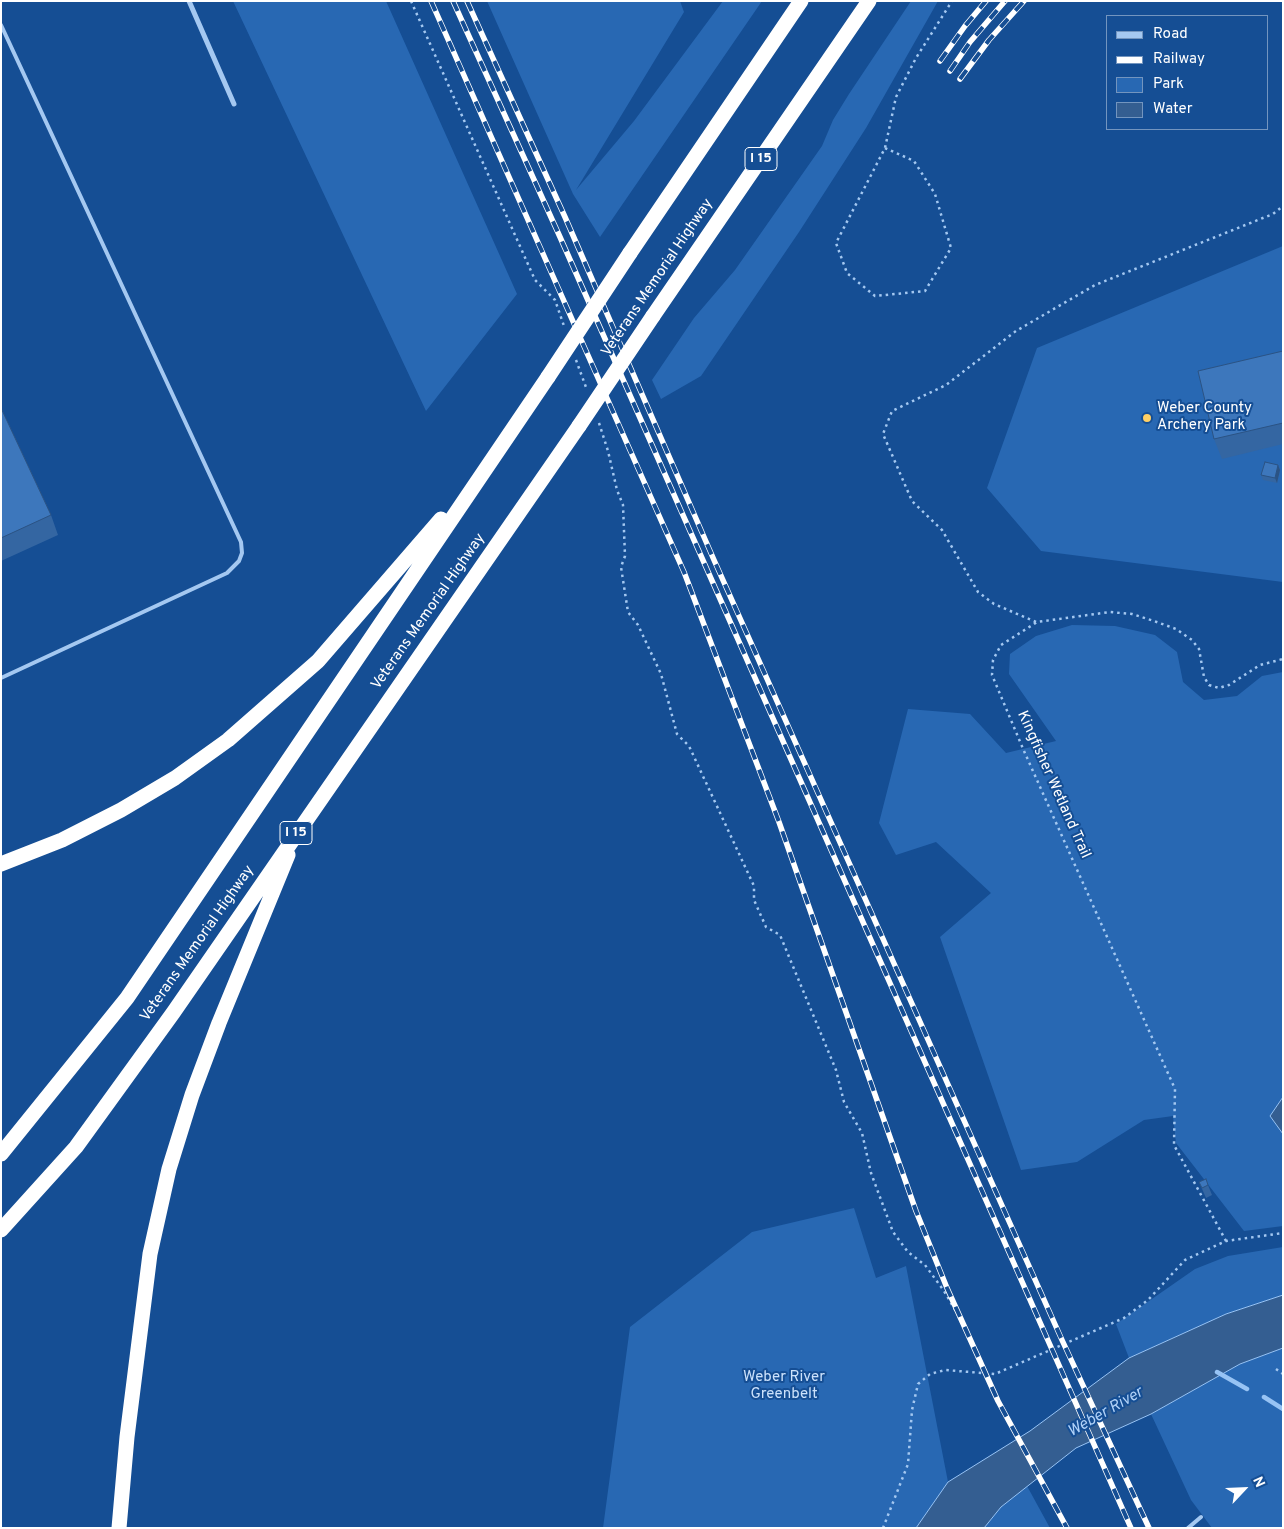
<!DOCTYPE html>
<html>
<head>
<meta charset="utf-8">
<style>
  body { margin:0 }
  #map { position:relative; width:1284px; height:1529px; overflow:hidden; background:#154e94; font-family:Overpass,sans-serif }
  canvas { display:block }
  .frame { position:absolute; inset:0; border:2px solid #fff; pointer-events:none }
  .legend { position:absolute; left:1106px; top:15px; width:162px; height:115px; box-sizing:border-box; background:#154e94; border:1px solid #7395bf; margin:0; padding:6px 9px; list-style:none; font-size:15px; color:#fff }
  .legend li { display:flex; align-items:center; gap:10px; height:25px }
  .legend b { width:25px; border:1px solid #7395bf }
  .north { position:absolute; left:1219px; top:1464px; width:50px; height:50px; -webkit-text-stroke:4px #154e94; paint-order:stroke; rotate:65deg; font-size:14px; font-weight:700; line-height:20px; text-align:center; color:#fff }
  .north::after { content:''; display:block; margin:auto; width:18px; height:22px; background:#fff; clip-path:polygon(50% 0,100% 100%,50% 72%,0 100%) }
</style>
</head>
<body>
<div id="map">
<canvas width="1284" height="1529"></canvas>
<div class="frame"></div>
<ul class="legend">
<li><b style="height:6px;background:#a4c8f1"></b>Road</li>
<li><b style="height:6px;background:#fff"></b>Railway</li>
<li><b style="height:14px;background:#2868b3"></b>Park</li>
<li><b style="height:14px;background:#345e91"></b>Water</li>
</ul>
<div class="north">N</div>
</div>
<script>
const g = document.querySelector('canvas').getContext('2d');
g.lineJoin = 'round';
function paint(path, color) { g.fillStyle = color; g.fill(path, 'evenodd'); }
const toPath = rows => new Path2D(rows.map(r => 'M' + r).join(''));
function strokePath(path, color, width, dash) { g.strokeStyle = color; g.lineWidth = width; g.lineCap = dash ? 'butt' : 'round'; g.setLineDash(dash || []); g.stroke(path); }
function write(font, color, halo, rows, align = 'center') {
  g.font = font + ' Overpass,sans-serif'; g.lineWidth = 4; g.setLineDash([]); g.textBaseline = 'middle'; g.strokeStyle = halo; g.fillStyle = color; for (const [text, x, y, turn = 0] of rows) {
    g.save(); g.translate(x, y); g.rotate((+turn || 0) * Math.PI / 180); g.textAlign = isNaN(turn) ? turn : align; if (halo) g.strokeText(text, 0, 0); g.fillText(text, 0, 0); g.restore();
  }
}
const green = toPath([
  [233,1,386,1,517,294,426,411],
  [487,1,680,1,684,12,576,190,634,121,723,1,762,1,600,237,573,194],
  [911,1,938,1,866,128,799,232,701,376,661,399,652,380,694,318,735,270,822,146,833,120,849,94],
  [1283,246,1283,582,1041,551,987,488,1037,348],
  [1072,625,1115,626,1155,635,1177,652,1183,682,1204,700,1237,696,1262,676,1283,672,1283,1097,1270,1116,1283,1134,1283,1226,1244,1231,1176,1143,1173,1116,1144,1120,1077,1162,1021,1170,940,937,991,893,936,842,896,855,879,823,908,709,970,714,1006,753,1056,741,1009,674,1010,654,1036,636],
  [854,1208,876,1278,906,1266,948,1482,916,1528,603,1528,630,1327,752,1232],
  [1283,1247,1283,1295,1226,1314,1129,1358,1116,1324,1195,1269,1228,1256],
  [1283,1348,1283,1528,1212,1528,1191,1500,1151,1414,1240,1364],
  [1027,1486,1050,1528,984,1528,1001,1507]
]);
const water = toPath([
  [1283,1097,1283,1134,1270,1116,1283,1097],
  [1283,1295,1283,1348,1240,1364,1151,1414,1076,1448,1001,1507,984,1528,916,1528,948,1482,1030,1431,1129,1358,1226,1314,1283,1295]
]);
const stream = toPath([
  [1217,1372,1247,1389],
  [1264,1397,1283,1409]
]);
const path = toPath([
  [411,1,535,280,555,300,564,326],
  [885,148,914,161,935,194,951,248,925,291,875,296,847,273,836,243,885,148,896,97,916,58,952,1],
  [576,360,587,390],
  [599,423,608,451,617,490,623,505,625,556,621,567,628,612,638,625,661,674,677,734,689,746,754,886,754,900,766,927,780,935,836,1070,844,1102,862,1133,871,1173,893,1232,908,1252,925,1265,944,1291,968,1332,987,1374],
  [1036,622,994,604,978,592,942,530,912,501,883,434,892,411,946,385,1016,331,1095,285,1273,214,1283,206],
  [1226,1241,1174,1145,1175,1089,1024,751,992,675,993,660,1001,645,1037,622,1110,612,1132,614,1154,621,1176,629,1192,640,1199,649,1204,677,1209,685,1219,688,1229,685,1260,665,1283,659],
  [1276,1369,1283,1374],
  [883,1528,908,1464,912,1410,918,1384,930,1374,945,1370,995,1374,1124,1318,1148,1300,1185,1260,1226,1241,1283,1233]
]);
const lane = toPath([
  [1,25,241,542,242,553,239,561,227,573,1,678],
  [1188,1528,1201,1517]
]);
const street = toPath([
  [189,1,234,104]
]);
const highway = toPath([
  [630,253,801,1],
  [653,316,869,1],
  [1,864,62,840,121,810,175,778,228,740,318,661,441,519],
  [1,1154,127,998,548,377],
  [1,1230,76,1147,173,1013,579,426],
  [119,1528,127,1437,150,1254,169,1169,192,1095,219,1023,288,855]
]);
const rail = toPath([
  [431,1,684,572,779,822,916,1211,947,1288,998,1401,1067,1528],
  [453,1,560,237,1131,1528],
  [467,1,565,217,714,560,1062,1340,1149,1528],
  [940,61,965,26,986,1],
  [950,71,970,42,1005,1],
  [960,79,989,40,1024,1]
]);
const highwayBridge = toPath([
  [548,377,630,253],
  [579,426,653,316]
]);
const wall = toPath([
  [1283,351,1283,444,1222,459,1214,439],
  [1,408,51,515,58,535,1,561],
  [1278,465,1280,470,1277,483,1263,480,1261,475],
  [1199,1182,1208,1185,1212,1195,1206,1198]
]);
const shadedWall = toPath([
  [1278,465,1280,470,1277,483,1275,478]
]);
const building = toPath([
  [1283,351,1283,423,1214,439,1198,371,1283,351],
  [1,408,51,515,1,538,1,408],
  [1265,462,1278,465,1275,478,1261,475,1265,462],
  [1206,1179,1208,1185,1202,1188,1199,1182,1206,1179]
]);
const markers = [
  [1147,418,5,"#ffd065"]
];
const shields = [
  [761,159,32],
  [296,833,32]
];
const shieldNames = [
  ["I 15",761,159],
  ["I 15",296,833]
];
const streetNames = [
  ["Veterans Memorial Highway",658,278,-56],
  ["Veterans Memorial Highway",429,612,-55],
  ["Kingfisher Wetland Trail",1053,785,66],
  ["Veterans Memorial Highway",198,944,-55]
];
const poiNames = [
  ["Weber County",1157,409],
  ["Archery Park",1157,426]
];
const parkNames = [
  ["Weber River",784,1378],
  ["Greenbelt",784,1395]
];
const waterNames = [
  ["Weber River",1106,1413,-30]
];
paint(green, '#2868b3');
paint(water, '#345e91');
strokePath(water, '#97c3f4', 1);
strokePath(stream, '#97c3f4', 4.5);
strokePath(path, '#a4c8f1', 2.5, [2.5, 4]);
strokePath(lane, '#a4c8f1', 4);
strokePath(street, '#a4c8f1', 5);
strokePath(highway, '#fff', 15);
strokePath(rail, '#fff', 5.5);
strokePath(rail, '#154e94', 4, [11]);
strokePath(highwayBridge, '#fff', 15);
paint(wall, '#3466a2');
paint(shadedWall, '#2b5384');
paint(building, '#3d77bc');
strokePath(building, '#2b5384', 1);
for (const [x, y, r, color] of markers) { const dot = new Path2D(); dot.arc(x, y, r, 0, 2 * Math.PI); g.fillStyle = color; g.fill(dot); strokePath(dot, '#154e94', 2); }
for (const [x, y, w] of shields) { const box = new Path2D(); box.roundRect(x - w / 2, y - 11.5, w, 23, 4); g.fillStyle = '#154e94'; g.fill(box); strokePath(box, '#fff', 1); }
write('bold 14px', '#fff', null, shieldNames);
write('15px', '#fff', '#154e94', streetNames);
write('15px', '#fff', '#154e94', poiNames, 'left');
write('15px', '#cce2fc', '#154e94', parkNames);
write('italic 16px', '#b1d2f8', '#154e94', waterNames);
</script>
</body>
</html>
